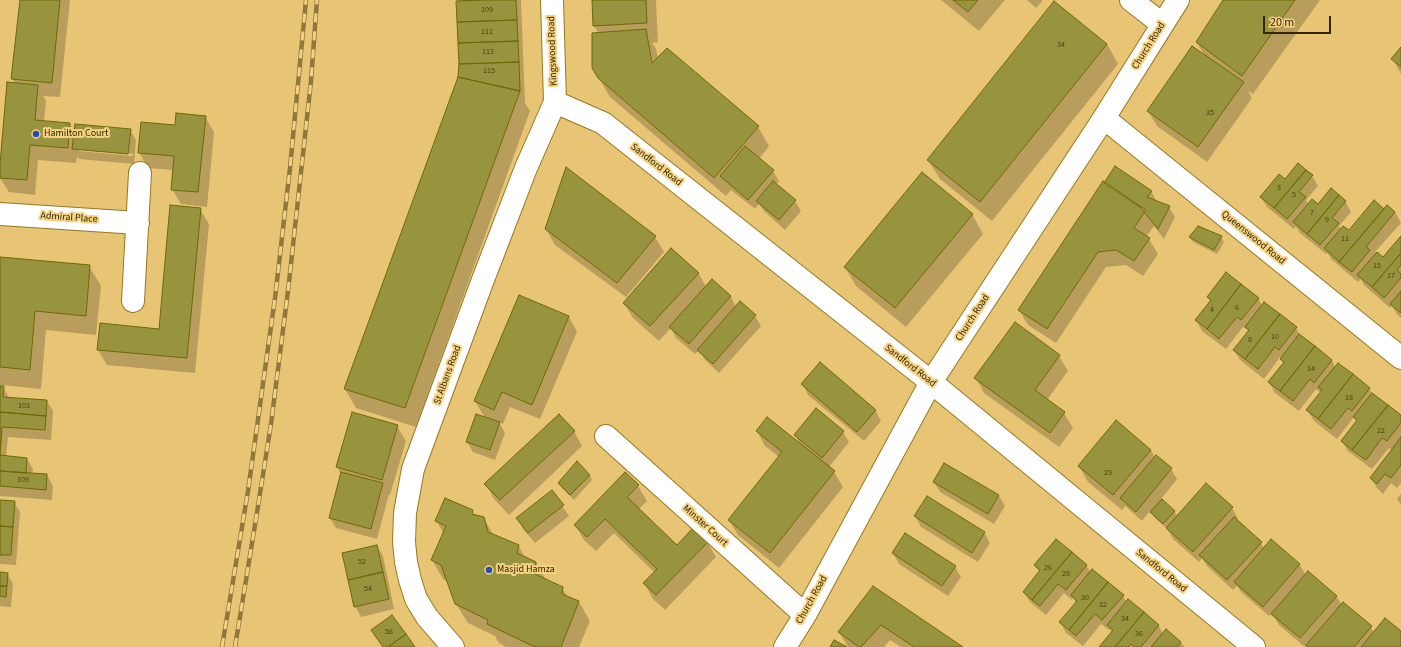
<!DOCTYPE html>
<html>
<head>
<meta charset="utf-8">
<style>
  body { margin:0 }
  #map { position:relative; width:1401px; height:647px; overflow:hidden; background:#e8c575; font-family:"Source Sans 3",sans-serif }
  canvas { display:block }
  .scale { position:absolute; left:1263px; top:16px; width:68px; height:18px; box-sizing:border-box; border:2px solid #332603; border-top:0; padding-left:5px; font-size:12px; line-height:14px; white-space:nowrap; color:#332603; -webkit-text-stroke:3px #f5d282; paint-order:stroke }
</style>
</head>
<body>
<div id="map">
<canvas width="1401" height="647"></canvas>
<div class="scale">20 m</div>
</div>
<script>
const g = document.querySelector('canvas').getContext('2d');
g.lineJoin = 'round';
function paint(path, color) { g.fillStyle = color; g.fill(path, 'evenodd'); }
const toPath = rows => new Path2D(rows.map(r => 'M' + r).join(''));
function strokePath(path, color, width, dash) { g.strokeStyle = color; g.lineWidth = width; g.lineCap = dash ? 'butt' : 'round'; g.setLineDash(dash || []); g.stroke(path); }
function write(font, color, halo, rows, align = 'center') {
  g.font = font + ' "Source Sans 3",sans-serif'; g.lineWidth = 4; g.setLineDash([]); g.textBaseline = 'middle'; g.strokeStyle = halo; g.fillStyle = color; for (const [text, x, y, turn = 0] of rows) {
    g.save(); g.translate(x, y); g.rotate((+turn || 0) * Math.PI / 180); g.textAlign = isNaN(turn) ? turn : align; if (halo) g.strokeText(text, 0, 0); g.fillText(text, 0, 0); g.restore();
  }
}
const shadow = toPath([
  [21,0,70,0,60,97,43,96,46,101,44,122,70,124,75,133,130,130,136,140,134,164,79,159,77,156,76,163,38,160,35,195,9,192,0,178,0,175,16,84,12,78],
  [79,149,133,154,133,156,79,151],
  [457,0,521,0,525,103,530,111,416,427,356,408,345,389,459,77],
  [593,0,656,0,658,42,652,43,656,49,658,58,668,49,758,127,769,146,759,159,773,171,779,181,776,185,795,201,801,211,785,230,764,211,759,204,755,209,731,190,726,196,610,97,593,68,599,34,594,26],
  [941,0,1005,0,979,31],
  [1027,0,1043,0,1036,8],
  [1225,0,1320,0,1253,94,1248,91,1252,98,1207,162,1157,126,1148,111,1205,56,1197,43],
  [1107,44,1118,64,992,221,940,179,928,160],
  [1401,49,1401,74,1393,59],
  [205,117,214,132,207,207,181,204,172,189,174,170,148,168,139,152,176,126],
  [1312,176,1318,186,1306,200,1309,205,1318,205,1345,201,1351,212,1339,226,1341,229,1349,232,1384,210,1395,212,1401,223,1375,252,1383,259,1401,237,1401,318,1397,314,1392,306,1390,308,1364,285,1361,279,1358,282,1331,259,1328,253,1326,254,1300,233,1296,226,1294,229,1267,207,1261,197,1285,180],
  [1151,191,1157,202,1169,207,1175,217,1164,239,1154,226,1146,237,1149,239,1158,254,1143,276,1126,265,1106,267,1056,343,1028,325,1019,310],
  [200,209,209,224,195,373,107,365,98,350,160,330],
  [972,214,983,234,906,327,856,286,845,267],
  [546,229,655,237,664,252,626,297,555,245],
  [1221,237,1224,242,1217,254,1193,242,1190,238],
  [671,249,699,274,706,287,712,280,731,297,736,307,755,316,761,326,719,373,705,360,699,350,695,354,676,338,671,328,659,341,633,318,624,303],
  [0,258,89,266,101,286,96,335,46,330,41,389,2,385,9,398,47,401,53,411,51,440,8,437,6,457,27,459,33,469,32,474,47,475,53,486,52,500,0,496],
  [520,296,569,317,577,332,540,419,510,407,503,424,499,422,505,433,495,460,473,452,467,442,485,418,475,401],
  [1208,297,1258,298,1262,306,1264,303,1296,328,1301,337,1332,360,1335,367,1369,389,1373,394,1401,417,1401,483,1397,488,1391,483,1383,494,1377,488,1371,478,1392,450,1389,448,1372,469,1348,451,1342,441,1357,422,1354,417,1337,439,1314,421,1308,411,1321,393,1316,389,1299,411,1275,393,1269,382,1284,364,1280,357,1264,379,1240,360,1234,350,1249,331,1243,327,1226,349,1202,331,1196,320,1211,302],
  [1059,356,1068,371,1047,400,1064,413,1073,428,1059,447,984,393,976,378],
  [803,384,875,410,881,421,864,441,808,395],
  [816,410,843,432,849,442,829,467,834,472,843,487,779,568,738,535,729,520,779,457,765,446,757,431,800,444,795,435],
  [397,426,406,441,390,495,389,494,377,539,336,528,330,518,341,474,337,467],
  [574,431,582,446,509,515,494,499,486,484],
  [1151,450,1155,458,1156,457,1171,469,1177,479,1161,499,1174,511,1178,517,1232,508,1238,518,1236,521,1261,543,1264,549,1299,564,1306,575,1336,596,1342,605,1371,627,1374,633,1401,633,1401,647,1305,647,1279,625,1272,613,1269,616,1241,592,1237,586,1233,590,1207,566,1202,558,1199,562,1173,539,1167,528,1166,528,1154,517,1150,511,1142,521,1125,506,1122,510,1088,482,1079,466],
  [945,464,999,496,1005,506,994,524,940,492,934,482],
  [590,475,592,480,574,500,562,488,559,483],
  [638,486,647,501,639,509,677,546,707,542,716,557,665,610,653,599,645,584,655,573,614,533,596,551,584,540,575,525],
  [552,491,569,516,535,543,523,529,518,518],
  [1401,494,1401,505,1397,499],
  [0,501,14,502,20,512,16,565,0,564],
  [472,511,475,515,483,517,494,536,518,545,525,558,536,563,546,580,562,588,568,597,579,602,590,621,579,647,506,647,499,643,495,636,468,623,456,604,448,582,443,579,432,560,443,533,437,521],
  [915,516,984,532,990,543,978,562,921,527],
  [377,546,383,556,394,609,361,617,355,606],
  [893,553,955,567,961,577,948,596,899,564],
  [1035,565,1086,565,1091,573,1123,596,1127,603,1128,601,1159,626,1163,634,1166,631,1185,647,1101,647,1112,633,1110,629,1109,630,1101,624,1083,646,1066,633,1060,622,1076,603,1073,598,1072,600,1064,593,1046,615,1030,602,1024,592,1040,573],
  [0,573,7,574,13,584,11,607,0,606],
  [873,588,961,647,901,647,890,640,884,647,848,647,839,632]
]);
const building = toPath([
  [20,0,60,0,52,83,11,79,20,0],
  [486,0,516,0,517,20,457,22,456,1,486,0],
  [592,0,646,0,647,23,593,26,592,0],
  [953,0,978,0,968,12,953,0],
  [1223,0,1295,0,1242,76,1196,42,1223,0],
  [1054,1,1107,44,980,202,927,160,1054,1],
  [517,20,518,41,458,43,457,22,517,20],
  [646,29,652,63,667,48,759,126,714,178,598,78,592,68,592,33,646,29],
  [518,41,519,62,459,64,458,43,518,41],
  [1192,46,1244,82,1198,147,1147,111,1192,46],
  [1401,47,1401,67,1391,59,1401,47],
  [519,62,520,91,458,77,459,64,519,62],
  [458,77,520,91,405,408,344,389,458,77],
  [7,82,38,85,35,120,70,123,68,148,30,145,27,180,0,178,0,164,7,82],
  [176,113,206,116,198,192,171,190,174,156,138,153,141,122,175,125,176,113],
  [75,124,131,129,128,154,72,149,75,124],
  [745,146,774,170,748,200,720,176,745,146],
  [1298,163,1306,170,1274,208,1260,197,1279,174,1285,179,1298,163],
  [1115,166,1152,191,1147,197,1170,206,1158,229,1140,207,1104,183,1115,166],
  [566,167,656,236,617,283,545,229,566,167],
  [1306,170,1313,175,1299,192,1306,197,1287,219,1274,208,1306,170],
  [922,172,973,214,895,308,844,267,922,172],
  [773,181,796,200,779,220,756,201,773,181],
  [1103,181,1146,210,1134,228,1150,238,1134,261,1116,250,1098,252,1047,329,1018,310,1103,181],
  [1331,188,1339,195,1307,234,1293,222,1312,199,1318,204,1331,188],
  [1339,195,1346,201,1332,218,1339,223,1320,245,1307,234,1339,195],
  [1374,200,1384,209,1339,262,1324,248,1343,226,1349,230,1374,200],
  [170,205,201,208,187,358,97,350,100,323,159,329,170,205],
  [1387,205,1395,212,1366,247,1370,250,1352,272,1339,262,1387,205],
  [1198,226,1222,236,1214,250,1189,237,1198,226],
  [1401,236,1401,253,1372,287,1357,275,1377,252,1383,257,1401,236],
  [671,248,699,273,650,326,623,303,671,248],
  [1401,253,1401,265,1397,270,1401,274,1401,278,1384,298,1372,287,1401,253],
  [0,257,90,265,86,316,35,311,30,370,0,367,0,257],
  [1226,272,1241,284,1207,329,1195,320,1211,300,1207,297,1226,272],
  [712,279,731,296,689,344,669,327,712,279],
  [1241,284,1259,298,1241,320,1237,317,1219,339,1207,329,1241,284],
  [1401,291,1401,313,1390,304,1401,291],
  [519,295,569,316,532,405,502,392,494,410,474,401,519,295],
  [740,301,756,315,713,364,697,350,740,301],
  [1264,302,1280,314,1245,359,1233,350,1249,330,1245,327,1264,302],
  [1280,314,1297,327,1279,350,1275,347,1258,369,1245,359,1280,314],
  [1015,322,1060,355,1035,390,1065,412,1050,433,974,378,1015,322],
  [1299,334,1315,346,1280,391,1268,382,1284,362,1280,359,1299,334],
  [1315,346,1332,360,1314,383,1310,379,1293,401,1280,391,1315,346],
  [820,362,876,410,857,432,801,384,820,362],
  [1338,363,1353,374,1318,419,1306,410,1322,390,1318,387,1338,363],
  [1353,374,1370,388,1352,411,1348,408,1331,429,1318,419,1353,374],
  [0,386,4,386,3,397,47,400,46,416,0,412,0,386],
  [1372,393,1388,405,1352,450,1341,441,1357,420,1353,417,1372,393],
  [1388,405,1401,415,1401,423,1387,441,1382,438,1366,460,1352,450,1388,405],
  [816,408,844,431,822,458,794,435,816,408],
  [0,412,46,416,45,430,2,427,1,442,0,442,0,412],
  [352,412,398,425,382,480,336,467,352,412],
  [476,414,500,422,490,450,466,442,476,414],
  [559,414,575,431,500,500,484,484,559,414],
  [767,417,835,471,770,553,728,520,782,452,756,431,767,417],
  [1116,420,1151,450,1113,495,1078,466,1116,420],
  [1401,437,1401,465,1391,478,1385,474,1377,484,1370,478,1401,437],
  [0,442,1,442,0,455,27,458,26,473,0,471,0,442],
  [1156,455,1172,468,1136,512,1120,498,1156,455],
  [577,461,590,475,570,495,558,483,577,461],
  [944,463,999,495,988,514,933,482,944,463],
  [0,471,47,474,46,490,0,486,0,471],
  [341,472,383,483,371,529,329,518,341,472],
  [625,472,639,485,627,497,677,545,693,528,708,542,656,595,643,583,657,569,605,519,587,537,574,525,625,472],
  [1206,483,1233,507,1193,552,1166,528,1206,483],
  [552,490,564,505,528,533,516,518,552,490],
  [927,496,985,532,972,553,914,516,927,496],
  [445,498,473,510,472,514,484,517,488,532,519,545,517,553,536,562,535,574,563,587,562,594,579,601,561,647,535,647,487,624,488,620,455,604,441,565,431,560,446,526,435,521,445,498],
  [1162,499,1175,511,1163,524,1150,512,1162,499],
  [0,500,15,501,13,527,0,526,0,500],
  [1234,517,1262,542,1227,580,1199,555,1234,517],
  [0,526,13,527,11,555,0,555,0,526],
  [905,533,956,566,942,586,892,553,905,533],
  [1056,539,1072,552,1032,600,1023,592,1040,570,1034,565,1056,539],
  [1271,539,1300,564,1263,607,1234,582,1271,539],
  [377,545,383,572,348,580,342,553,377,545],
  [1072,552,1087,565,1066,590,1058,584,1040,606,1032,600,1072,552],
  [1092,569,1108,582,1069,630,1059,622,1077,601,1071,595,1092,569],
  [1308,571,1337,596,1300,638,1271,614,1308,571],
  [0,572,8,573,7,586,0,586,0,572],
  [383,572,389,599,354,607,348,580,383,572],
  [1108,582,1124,595,1102,620,1095,614,1076,636,1069,630,1108,582],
  [0,586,7,586,6,597,0,596,0,586],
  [873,586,963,647,914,647,881,625,861,647,859,647,838,632,873,586],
  [1128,599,1144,612,1115,647,1099,647,1113,630,1107,625,1128,599],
  [1343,602,1372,626,1354,647,1309,647,1306,645,1343,602],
  [1144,612,1159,625,1141,647,1134,647,1131,644,1128,647,1115,647,1144,612],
  [392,615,406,634,388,647,383,647,371,630,392,615],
  [1385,618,1401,631,1401,647,1361,647,1385,618],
  [1166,629,1181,642,1178,647,1151,647,1166,629],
  [406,634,415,647,388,647,406,634],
  [834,640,847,647,830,647,834,640]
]);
const minor = toPath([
  [1131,0,1162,24],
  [555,102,603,123,931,382,1254,647],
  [1104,118,1401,358],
  [0,214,138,223],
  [133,301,140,173],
  [606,436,805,615],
  [453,647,427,617,416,599,410,580,406,562,404,542,405,513,413,469,481,285,526,168,555,102,552,0],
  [785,647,805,615,931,382,1104,118,1178,0]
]);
const rail = toPath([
  [222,647,248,491,275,298,290,168,306,0],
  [235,647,255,525,271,424,288,291,311,81,317,0]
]);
const markers = [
  [36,134,4,"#294bba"],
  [489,570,4,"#294bba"]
];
const numberNames = [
  ["109",487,10],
  ["111",487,32],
  ["34",1061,45],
  ["113",488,52],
  ["115",489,71],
  ["35",1210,113],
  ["3",1279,188],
  ["5",1294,195],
  ["7",1312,213],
  ["9",1327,220],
  ["11",1345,239],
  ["15",1377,266],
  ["17",1391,276],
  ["6",1237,308],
  ["4",1212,310],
  ["10",1275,337],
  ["8",1250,340],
  ["14",1311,369],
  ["18",1349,398],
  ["103",24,406],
  ["22",1381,431],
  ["29",1108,473],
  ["109",23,480],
  ["52",362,562],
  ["26",1048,568],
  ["28",1066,574],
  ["54",368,589],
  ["30",1085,598],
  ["32",1103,605],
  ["34",1125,619],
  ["56",389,632],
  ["36",1139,634]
];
const streetNames = [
  ["Church Road",1149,46,-58],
  ["Kingswood Road",553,51,-92],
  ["Sandford Road",656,165,38],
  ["Admiral Place",69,218,4],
  ["Queenswood Road",1253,238,39],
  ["Church Road",973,318,-57],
  ["Sandford Road",910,366,38],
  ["St Albans Road",448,375,-70],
  ["Minster Court",705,526,42],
  ["Sandford Road",1161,571,39],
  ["Church Road",812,600,-61]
];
const poiNames = [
  ["Hamilton Court",44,134],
  ["Masjid Hamza",497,570]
];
paint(shadow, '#0003');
paint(building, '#97933e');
strokePath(building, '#6e6905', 1);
strokePath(minor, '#987722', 24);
strokePath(minor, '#fff', 22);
strokePath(rail, '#8f773d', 4.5);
strokePath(rail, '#f5d282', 3, [9]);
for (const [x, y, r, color] of markers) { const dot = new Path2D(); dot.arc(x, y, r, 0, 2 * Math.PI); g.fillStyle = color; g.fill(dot); strokePath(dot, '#f5d282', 1.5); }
write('8px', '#4c4112', null, numberNames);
write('10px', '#332603', '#f5d282', streetNames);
write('10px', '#332603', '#f5d282', poiNames, 'left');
</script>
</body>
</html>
